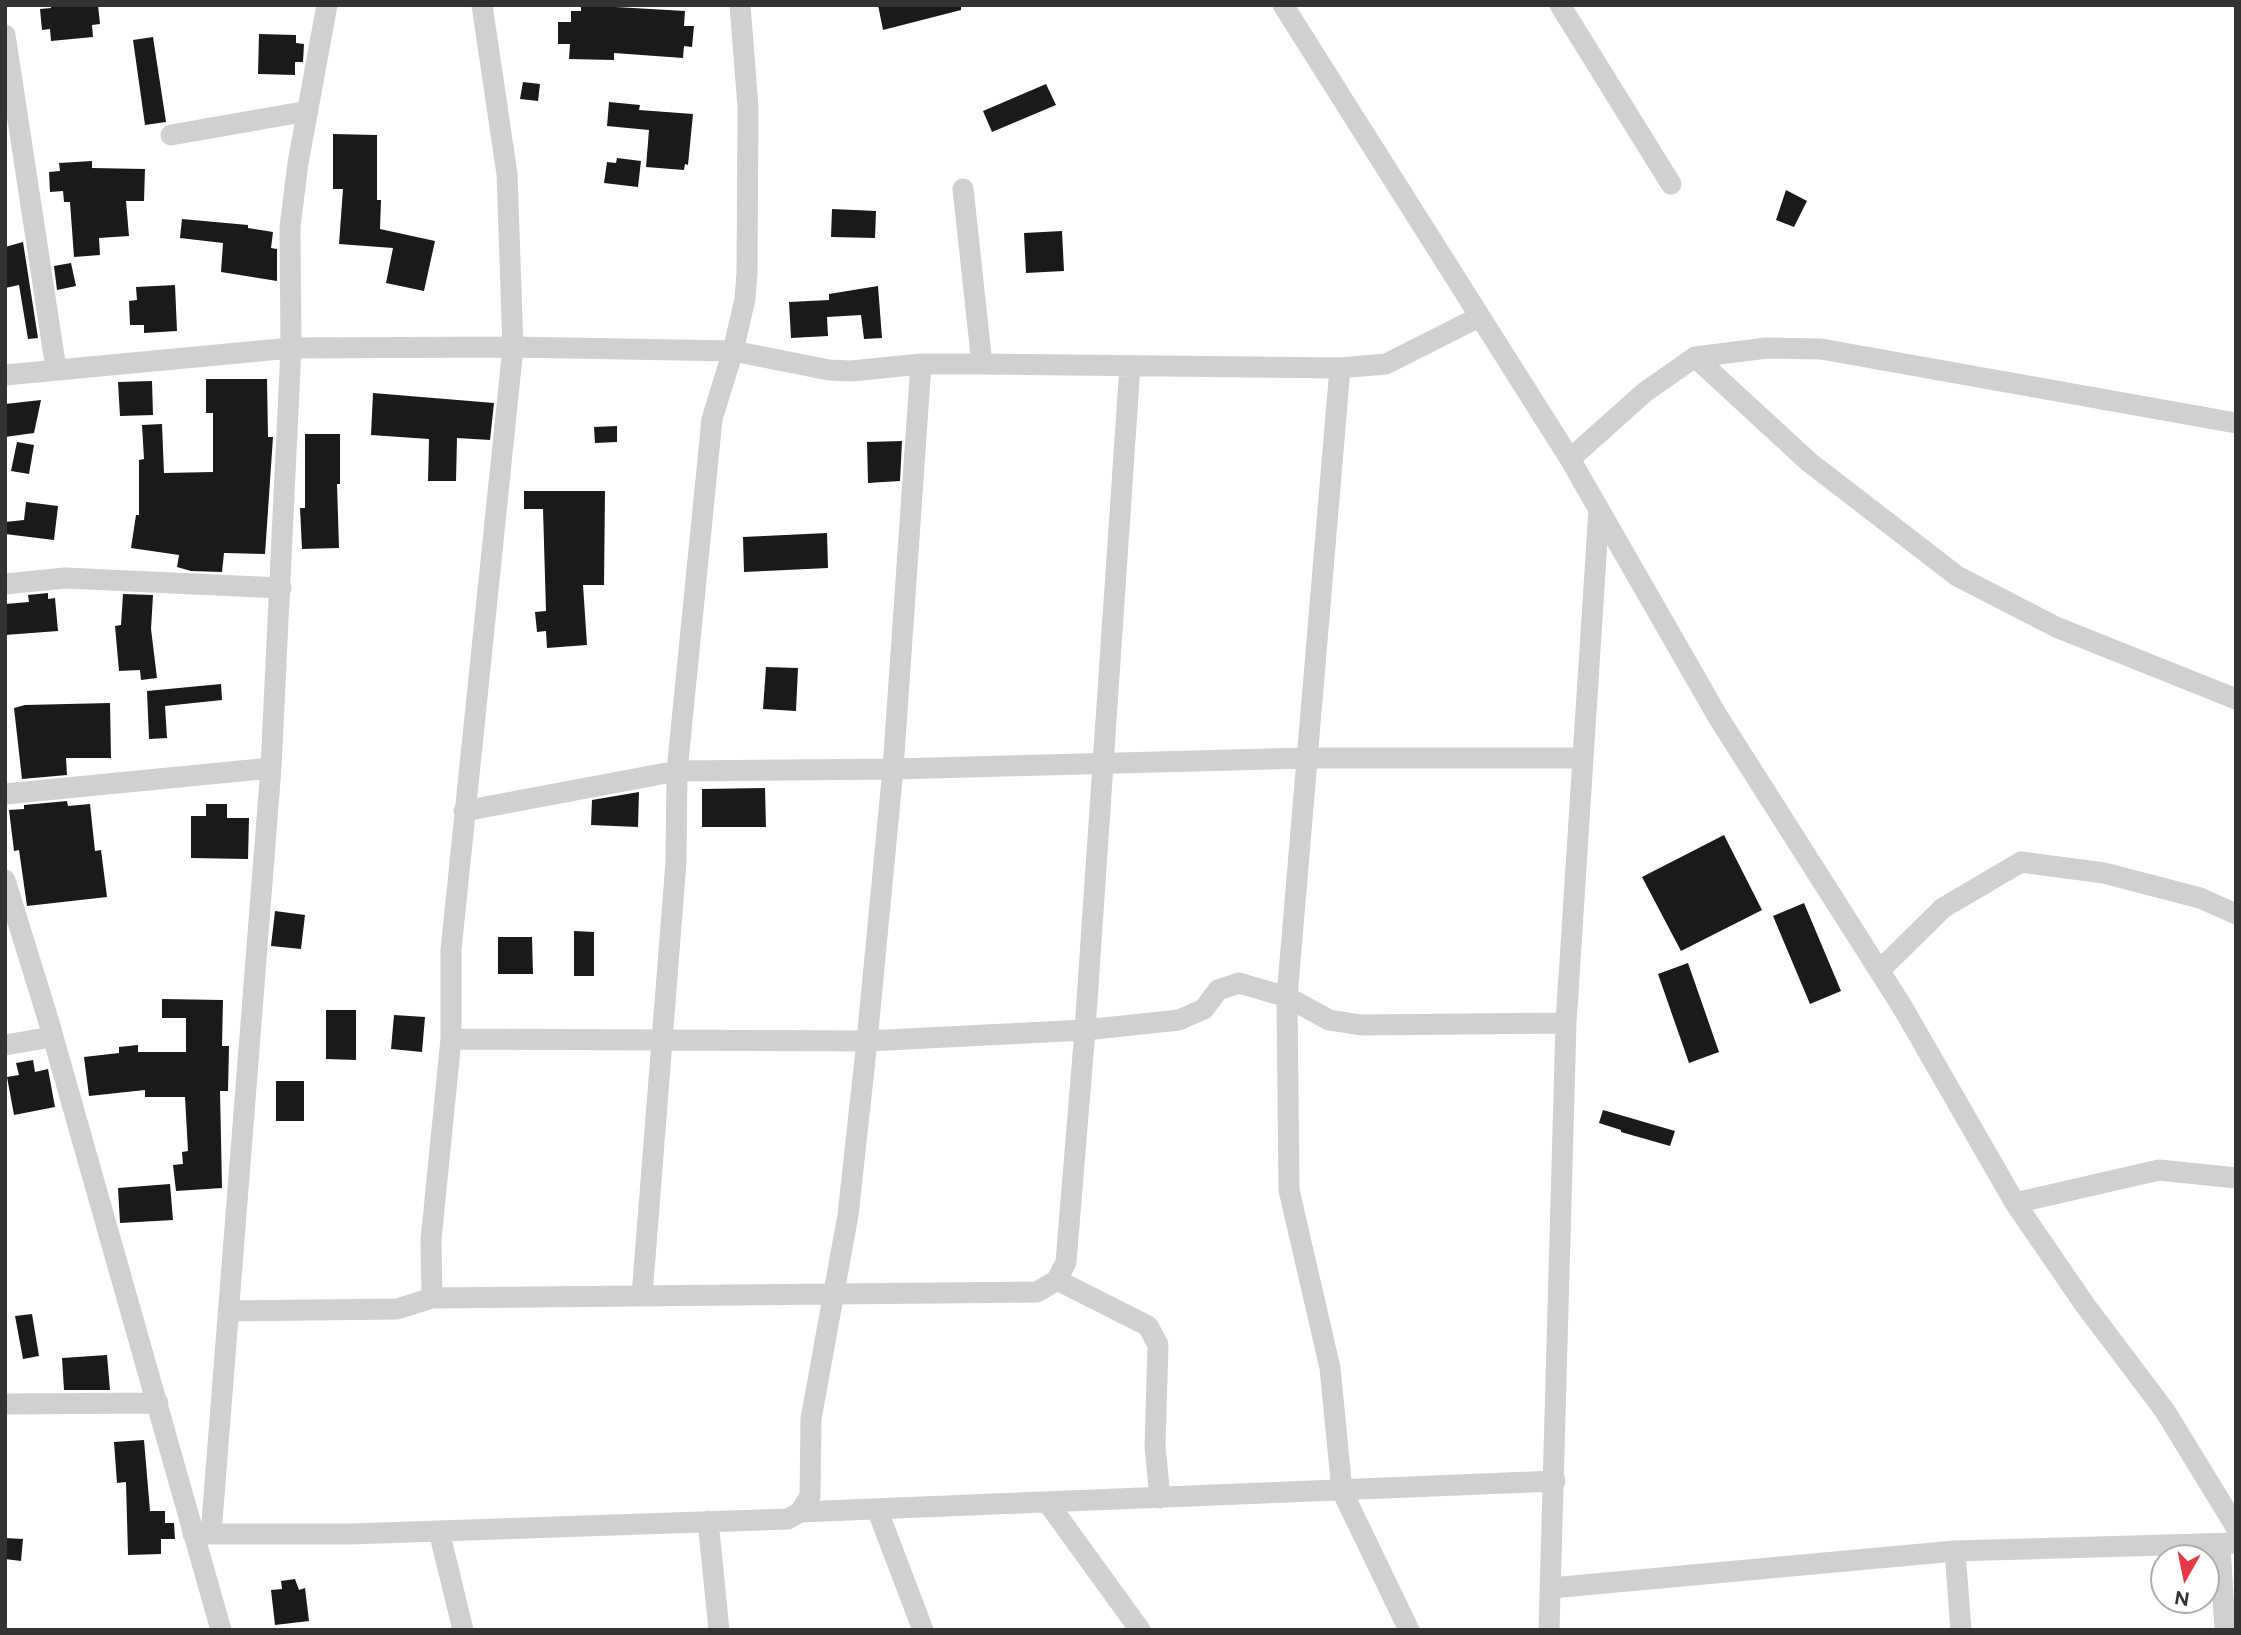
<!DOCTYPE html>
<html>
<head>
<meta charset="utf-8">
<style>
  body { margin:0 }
  #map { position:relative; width:2241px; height:1635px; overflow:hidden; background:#fff; font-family:Figtree,sans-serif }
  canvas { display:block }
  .frame { position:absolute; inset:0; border:7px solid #333; pointer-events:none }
  .north { position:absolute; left:2150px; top:1544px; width:70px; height:70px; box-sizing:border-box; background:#fff; border:2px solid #adadad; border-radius:50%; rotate:189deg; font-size:19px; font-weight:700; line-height:28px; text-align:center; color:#333 }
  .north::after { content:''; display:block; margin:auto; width:24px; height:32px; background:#e63946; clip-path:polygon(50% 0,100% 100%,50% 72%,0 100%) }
</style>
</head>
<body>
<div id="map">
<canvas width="2241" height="1635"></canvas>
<div class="frame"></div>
<div class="north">N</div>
</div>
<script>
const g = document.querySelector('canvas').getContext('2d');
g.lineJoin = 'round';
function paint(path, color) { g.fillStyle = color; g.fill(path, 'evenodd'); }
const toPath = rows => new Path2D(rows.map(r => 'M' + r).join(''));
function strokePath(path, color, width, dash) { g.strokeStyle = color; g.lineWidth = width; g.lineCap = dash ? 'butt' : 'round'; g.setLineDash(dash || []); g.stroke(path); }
const building = toPath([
  [51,5,98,5,100,24,92,25,93,37,51,41,50,29,42,30,40,9,51,8],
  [581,5,685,11,684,26,694,26,692,47,684,46,683,58,614,53,614,60,569,59,570,44,558,44,558,22,571,22,571,11,581,11],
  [878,5,961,5,961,10,883,30],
  [259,34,296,35,296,43,304,44,303,62,295,62,295,75,258,74],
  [153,37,166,122,145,125,133,40],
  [523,82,540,84,538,101,520,99],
  [1046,84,1056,105,992,132,983,111],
  [609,102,640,105,639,110,693,114,688,165,685,164,684,170,646,167,649,130,607,126],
  [333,134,377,135,377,200,381,200,380,229,435,241,424,291,386,283,393,248,339,244,343,189,333,189],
  [617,158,641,161,638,187,604,183,607,162,616,163],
  [92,161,92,168,145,169,144,201,126,201,129,236,99,238,100,255,74,257,70,202,64,202,63,191,50,192,49,172,60,171,59,163],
  [1786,190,1807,201,1794,227,1776,220],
  [832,209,876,211,875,238,831,237],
  [182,219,248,225,248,228,273,232,271,248,277,249,277,281,221,272,223,243,180,238],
  [1062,231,1064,271,1026,273,1024,233],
  [23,242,38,338,28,339,19,285,5,288,5,247],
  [71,263,76,286,57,290,54,266],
  [175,285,177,331,144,333,144,325,130,325,129,301,137,300,136,287],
  [878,286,882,338,864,339,861,315,827,317,828,336,791,338,789,302,829,300,829,294],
  [206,379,267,379,268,437,273,437,265,554,224,553,222,572,191,571,177,567,179,555,131,548,136,515,139,515,139,460,144,459,142,425,162,424,164,473,213,472,213,413,206,413],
  [152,381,153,415,120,416,118,382],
  [373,393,494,403,490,440,457,438,456,481,428,481,429,439,371,435],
  [41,400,34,433,5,437,5,404],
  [617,426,617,442,595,443,594,427],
  [305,434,340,434,340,484,337,484,339,548,302,549,300,508,305,508],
  [902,441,900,481,868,483,867,442],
  [17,442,34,445,29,474,11,471],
  [524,491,605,491,604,585,583,585,587,645,547,648,546,631,537,632,535,612,546,611,543,509,524,509],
  [26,502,58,506,54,540,5,534,5,522,24,520],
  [827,533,828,568,744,572,743,537],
  [48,593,48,599,55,598,58,631,5,635,5,604,29,602,28,595],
  [123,594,153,595,151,629,157,678,141,680,140,670,119,671,115,626,121,625],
  [766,667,798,668,796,711,763,709],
  [221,684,222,700,165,706,167,738,149,739,147,691],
  [110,703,111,758,66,758,67,775,22,779,14,708,25,705],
  [765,788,766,827,702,827,702,789],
  [639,792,638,827,591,825,592,800],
  [67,801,68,806,90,804,95,851,101,850,107,897,27,906,19,850,14,851,9,810,24,809,24,805],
  [206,804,227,804,227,818,249,818,248,859,191,858,191,816,206,816],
  [1724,835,1762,910,1681,951,1642,877],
  [1804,903,1841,991,1810,1004,1773,916],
  [275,911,305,915,301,949,271,946],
  [574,931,594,932,594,976,574,976],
  [498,937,532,937,533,974,498,974],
  [1688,963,1719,1052,1689,1063,1658,974],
  [162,999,223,1000,222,1046,229,1046,228,1091,220,1091,222,1188,176,1191,173,1165,183,1164,182,1152,188,1151,185,1097,145,1097,145,1090,89,1096,84,1057,119,1053,119,1047,138,1045,138,1052,186,1052,186,1018,162,1018],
  [326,1010,356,1010,356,1060,326,1059],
  [394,1015,425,1017,422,1052,391,1049],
  [33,1060,35,1072,48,1069,55,1107,14,1115,7,1077,19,1075,16,1063],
  [276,1081,304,1081,304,1121,276,1121],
  [1603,1110,1675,1131,1670,1146,1621,1132,1621,1130,1599,1123],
  [170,1184,173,1220,120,1223,118,1188],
  [32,1314,39,1356,23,1359,15,1316],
  [107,1355,110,1390,64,1390,62,1358],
  [144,1440,150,1511,165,1511,165,1523,174,1523,175,1539,161,1539,161,1554,128,1555,126,1482,117,1483,114,1442],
  [5,1538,23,1539,21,1561,5,1559],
  [295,1579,299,1590,305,1588,309,1621,275,1625,271,1590,282,1589,281,1581]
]);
const minor = toPath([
  [1283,5,1570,459,1718,717,1903,1008,2015,1203,2085,1305,2165,1411,2236,1527],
  [1560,5,1671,184],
  [5,35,56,369],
  [171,135,308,111],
  [963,189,982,364],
  [1695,357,1809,462,1957,576,2056,627,2236,699],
  [1340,368,1287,997,1289,1190,1330,1368,1342,1491,1409,1630],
  [5,375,291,348,513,347,507,174,482,5],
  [1570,459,1645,392,1695,357,1767,348,1821,349,2236,423],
  [5,584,65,578,281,588],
  [5,794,271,768],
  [464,811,677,771,893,769,1307,758,1583,758],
  [5,880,48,1019,221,1630],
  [1880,970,1943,908,2021,862,2104,873,2200,898,2236,914],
  [451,1039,867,1041,1085,1030,1179,1020,1204,1009,1218,990,1239,983,1287,997,1329,1020,1361,1025,1566,1023],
  [5,1045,52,1037],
  [2015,1203,2159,1170,2236,1178],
  [1057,1280,1148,1326,1158,1345,1155,1446,1160,1498],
  [642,1296,676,862,677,771,712,419,733,351,829,370,851,371,921,364,982,364,1340,368,1386,364,1479,317],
  [432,1298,431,1240,451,1039,451,950,513,347,733,351,745,299,747,273,748,107,740,5],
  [229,1311,397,1309,432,1298,1037,1292,1057,1280,1066,1262,1085,1030,1130,366],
  [5,1404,158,1403],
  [1048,1503,1140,1630],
  [877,1509,923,1630],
  [800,1512,1555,1481],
  [708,1521,719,1630],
  [439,1531,463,1630],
  [193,1534,351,1534,788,1519,800,1512,810,1496,811,1419,848,1215,867,1041,893,769,921,364],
  [211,1534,271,768,291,348,290,227,298,163,327,5],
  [2220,1544,2225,1630],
  [1955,1551,1961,1630],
  [1551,1588,1955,1551,2236,1543],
  [1549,1630,1566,1023,1599,509]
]);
paint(building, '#1a1a1a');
strokePath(minor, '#d0d0d0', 21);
</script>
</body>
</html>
